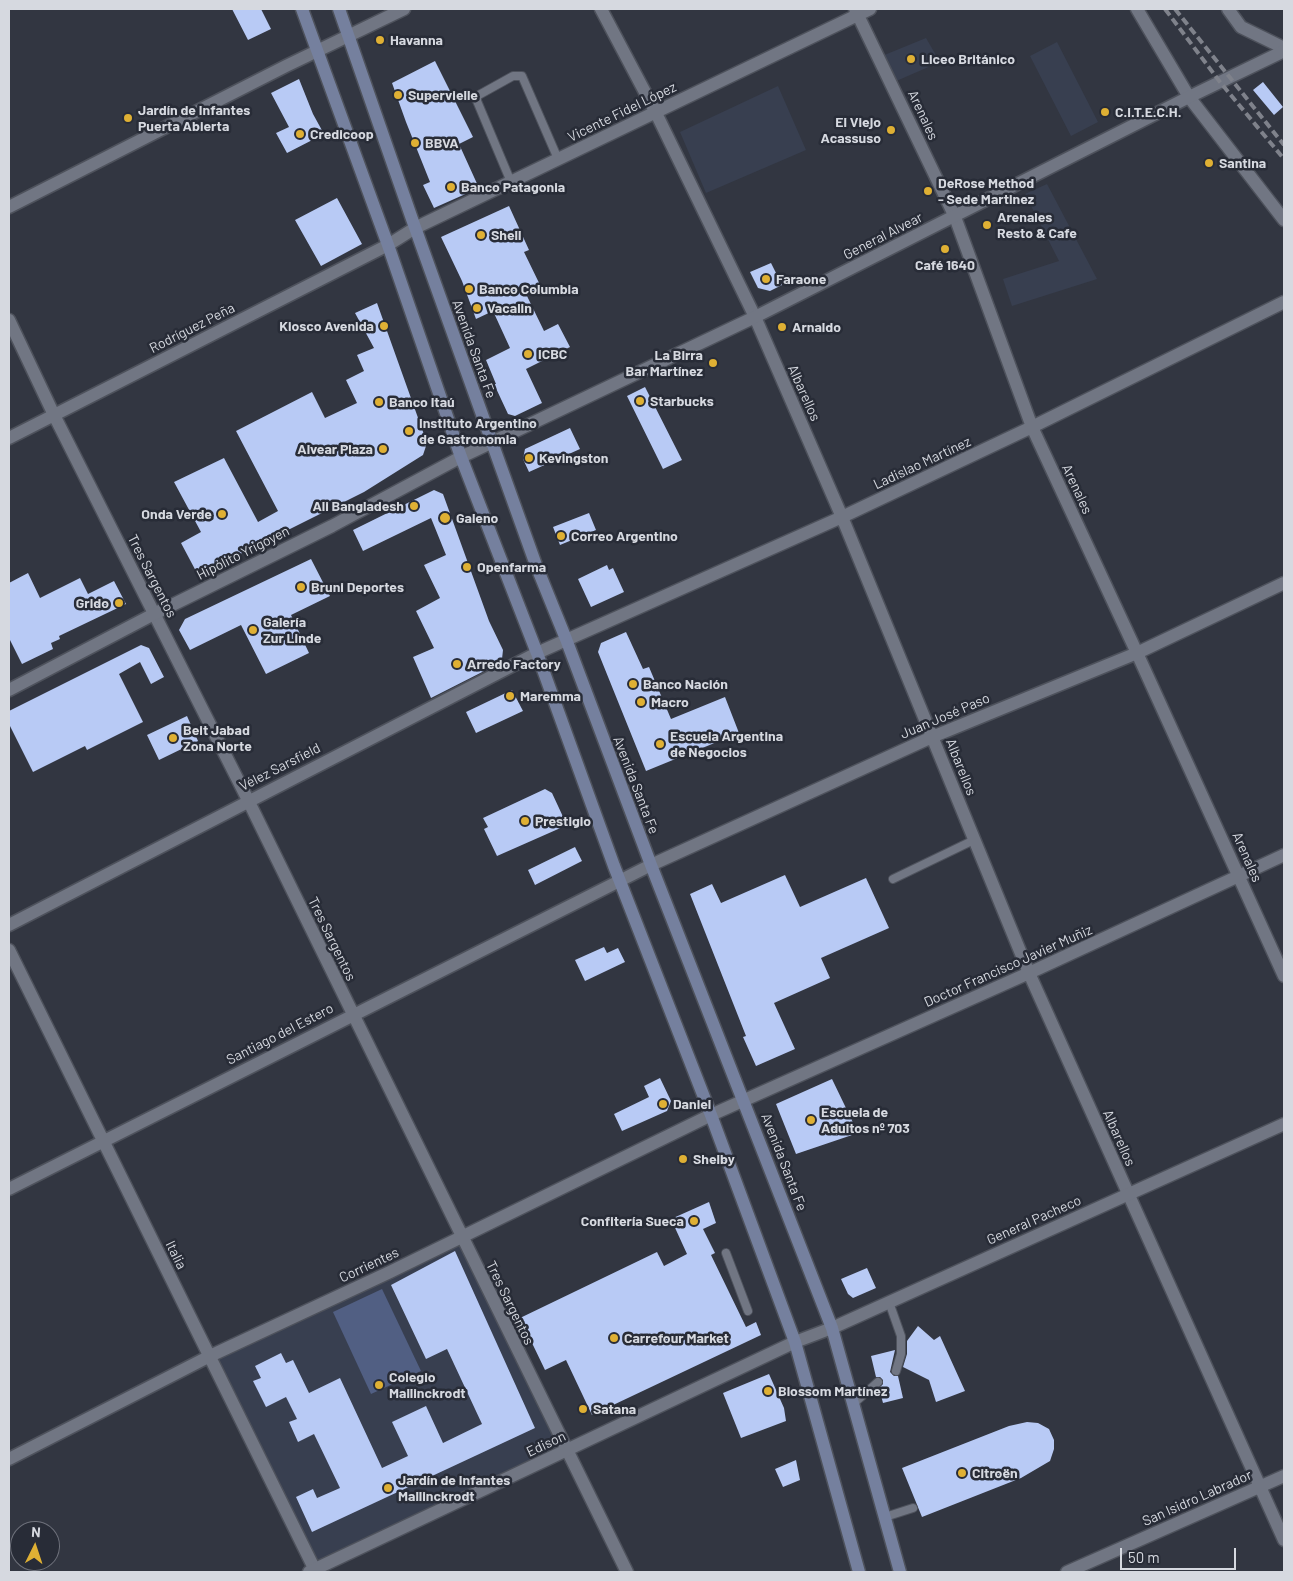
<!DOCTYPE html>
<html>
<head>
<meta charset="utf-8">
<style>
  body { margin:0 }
  #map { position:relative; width:1293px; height:1581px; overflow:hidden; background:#323641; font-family:Barlow,sans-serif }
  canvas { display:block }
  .frame { position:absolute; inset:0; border:10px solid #d6d9e0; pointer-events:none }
  .north { position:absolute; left:10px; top:1521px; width:50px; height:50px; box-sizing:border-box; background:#282c37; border:1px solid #6e717b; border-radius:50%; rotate:4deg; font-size:14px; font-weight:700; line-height:20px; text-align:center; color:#d6d9e0 }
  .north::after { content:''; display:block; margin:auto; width:18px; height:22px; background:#dfb034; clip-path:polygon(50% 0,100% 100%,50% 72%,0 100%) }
  .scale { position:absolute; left:1120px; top:1548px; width:116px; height:22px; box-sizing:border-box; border:2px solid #d6d9e0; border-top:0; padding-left:6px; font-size:15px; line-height:18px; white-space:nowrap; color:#d6d9e0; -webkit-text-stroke:4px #282c37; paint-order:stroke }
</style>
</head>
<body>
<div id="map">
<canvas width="1293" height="1581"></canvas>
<div class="frame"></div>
<div class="north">N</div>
<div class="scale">50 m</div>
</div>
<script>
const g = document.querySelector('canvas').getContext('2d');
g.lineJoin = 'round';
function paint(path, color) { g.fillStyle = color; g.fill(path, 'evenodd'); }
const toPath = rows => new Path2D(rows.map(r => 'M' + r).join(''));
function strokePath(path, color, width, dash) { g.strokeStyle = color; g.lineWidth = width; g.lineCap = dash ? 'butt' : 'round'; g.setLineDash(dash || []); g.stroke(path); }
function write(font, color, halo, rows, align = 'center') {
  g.font = font + ' Barlow,sans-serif'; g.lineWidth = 5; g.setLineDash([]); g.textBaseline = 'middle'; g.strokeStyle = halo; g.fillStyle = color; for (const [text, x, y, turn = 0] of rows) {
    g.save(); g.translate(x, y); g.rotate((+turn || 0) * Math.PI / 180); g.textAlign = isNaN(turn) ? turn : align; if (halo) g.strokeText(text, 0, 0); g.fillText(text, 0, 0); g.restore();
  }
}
const built = toPath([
  [926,38,940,62,894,82,882,56],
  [1057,42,1098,122,1071,136,1030,56],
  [778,86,806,150,706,193,680,132],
  [1047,184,1097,279,1012,306,1003,279,1059,261,1025,194],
  [461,1236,567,1450,315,1569,210,1356]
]);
const green = toPath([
  [382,1289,421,1371,371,1394,333,1312]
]);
const building = toPath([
  [232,9,261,9,271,29,248,40],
  [435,61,473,137,459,144,479,188,434,208,423,185,430,182,406,122,392,83],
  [299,79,313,114,324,134,287,153,276,133,289,127,271,93],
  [1263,82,1283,107,1274,115,1253,90],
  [337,198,362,244,321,266,295,220],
  [509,206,529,250,524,252,542,289,527,296,544,331,558,324,570,347,526,369,542,403,515,416,508,414,494,384,496,384,486,360,510,348,493,311,476,319,462,281,441,237],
  [771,263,782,285,770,291,758,288,750,272],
  [377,303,427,443,423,455,364,492,198,575,181,543,201,532,174,482,224,458,258,522,278,511,236,431,312,392,325,418,357,403,346,380,364,371,357,355,374,348,355,313],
  [645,387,682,460,663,469,627,396],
  [570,428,580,449,529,472,523,459,525,449],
  [434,490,443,494,489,621,503,650,502,659,498,664,431,698,413,657,434,648,416,611,440,598,424,565,446,555,431,518,363,551,353,530],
  [589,513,596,530,560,545,553,527],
  [311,559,330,596,291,615,309,653,266,674,241,625,190,650,179,630,185,619],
  [607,565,609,570,613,568,624,592,591,607,578,579],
  [28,573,40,598,80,578,88,594,114,581,126,604,59,636,60,639,51,643,53,649,22,664,9,638,9,583],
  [626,632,643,669,649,667,671,719,725,697,739,733,646,771,598,652,601,643],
  [141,645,149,648,164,677,151,684,140,662,119,674,143,722,87,750,85,746,33,772,9,724,9,711],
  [512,690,523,711,476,733,466,712],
  [187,716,198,741,159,760,147,735],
  [545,789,552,793,565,821,565,826,497,856,484,829,488,827,483,818],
  [575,847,582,861,535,885,528,870],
  [785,875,800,907,866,878,889,928,821,958,830,978,774,1003,795,1049,756,1066,743,1037,746,1036,690,894,712,884,721,903],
  [604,947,607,953,618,948,625,962,585,981,575,960],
  [660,1078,671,1101,667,1111,622,1131,614,1114,649,1097,644,1086],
  [832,1079,858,1133,796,1154,776,1104],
  [709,1202,716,1223,703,1229,715,1253,711,1255,746,1327,756,1322,761,1335,592,1415,566,1360,545,1370,520,1318,657,1252,664,1266,687,1254,671,1219],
  [455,1251,535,1428,312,1532,296,1497,313,1489,317,1498,340,1488,314,1434,298,1442,289,1422,297,1419,286,1397,266,1407,253,1381,261,1378,255,1366,281,1353,286,1363,293,1360,309,1393,340,1378,382,1468,408,1456,392,1422,426,1406,443,1443,482,1424,447,1349,426,1359,391,1285],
  [867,1268,876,1288,853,1298,848,1294,841,1279],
  [918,1326,934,1340,940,1336,965,1391,936,1402,929,1380,903,1367,907,1354,907,1341],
  [895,1350,890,1372,894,1376,898,1376,903,1398,883,1403,879,1388,883,1384,883,1380,880,1377,876,1377,871,1356],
  [769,1374,784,1408,786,1421,741,1438,723,1393],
  [1027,1422,1038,1423,1049,1429,1054,1440,1054,1449,1050,1461,1021,1478,922,1517,902,1468,1009,1426],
  [796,1460,800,1480,783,1487,775,1469]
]);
const service = toPath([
  [511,182,477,101,477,96,513,76,522,76,558,159],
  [893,879,974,840],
  [726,1253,748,1311],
  [889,1302,901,1336,901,1354,896,1371],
  [853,1404,878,1382],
  [885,1517,913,1508]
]);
const minor = toPath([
  [601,9,656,113,755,317,842,517,1029,973,1284,1540],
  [855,9,955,217,1032,427,1137,653,1284,976],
  [1137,9,1189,97,1284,220],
  [1228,9,1241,27,1284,48],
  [9,207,286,66,404,9],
  [9,320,54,415,248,800,627,1572],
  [9,438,388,245,415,228,870,9],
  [9,925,537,653,842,517,1032,427,1284,302],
  [9,950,316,1572],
  [9,1189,651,865,932,737,1137,653,1284,583],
  [9,1459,210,1356,390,1272,711,1115,1029,973,1284,855],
  [1067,1572,1284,1476]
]);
const tertiary = toPath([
  [9,690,154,614,332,526,461,457,755,317,1189,97,1284,51],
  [309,1572,795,1342,832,1328,1284,1124]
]);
const secondary = toPath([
  [302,9,388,245,461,457,537,653,614,866,711,1115,795,1342,859,1572],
  [339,9,412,219,536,565,566,639,651,865,832,1328,900,1572]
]);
const rail = toPath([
  [1165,9,1220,82,1284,159],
  [1175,9,1284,145]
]);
const markers = [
  [380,40,5,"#dfb034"],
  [911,59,5,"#dfb034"],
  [398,95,5,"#dfb034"],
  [1105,112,5,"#dfb034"],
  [128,118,5,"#dfb034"],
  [891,130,5,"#dfb034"],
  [300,134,5,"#dfb034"],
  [415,143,5,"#dfb034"],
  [1209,163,5,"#dfb034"],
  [451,187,5,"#dfb034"],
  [928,191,5,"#dfb034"],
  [987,225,5,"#dfb034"],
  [481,235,5,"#dfb034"],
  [945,249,5,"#dfb034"],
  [766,279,5,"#dfb034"],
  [469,289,5,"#dfb034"],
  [477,308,5,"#dfb034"],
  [384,326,5,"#dfb034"],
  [782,327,5,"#dfb034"],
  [528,354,5,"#dfb034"],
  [713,363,5,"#dfb034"],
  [640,401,5,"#dfb034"],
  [379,402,5,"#dfb034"],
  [409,431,5,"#dfb034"],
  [383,449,5,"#dfb034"],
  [529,458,5,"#dfb034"],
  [414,506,5,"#dfb034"],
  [222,514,5,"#dfb034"],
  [445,518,6,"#dfb034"],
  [561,536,5,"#dfb034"],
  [467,567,5,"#dfb034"],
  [301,587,5,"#dfb034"],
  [119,603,5,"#dfb034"],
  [253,630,5,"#dfb034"],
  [457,664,5,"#dfb034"],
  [633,684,5,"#dfb034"],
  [510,696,5,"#dfb034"],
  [641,702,5,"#dfb034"],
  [173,738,5,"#dfb034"],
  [660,744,5,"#dfb034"],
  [525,821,5,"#dfb034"],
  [663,1104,5,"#dfb034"],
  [811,1120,5,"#dfb034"],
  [683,1159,5,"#dfb034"],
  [694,1221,5,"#dfb034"],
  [614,1338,5,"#dfb034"],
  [379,1385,5,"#dfb034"],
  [768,1391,5,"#dfb034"],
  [583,1409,5,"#dfb034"],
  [962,1473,5,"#dfb034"],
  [388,1488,5,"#dfb034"]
];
const poiNames = [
  ["Havanna",390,40],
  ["Liceo Británico",921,59],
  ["Supervielle",408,95],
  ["Jardín de Infantes",138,110],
  ["Puerta Abierta",138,126],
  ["C.I.T.E.C.H.",1115,112],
  ["El Viejo",881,122,"right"],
  ["Acassuso",881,138,"right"],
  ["Credicoop",310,134],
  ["BBVA",425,143],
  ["Santina",1219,163],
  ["DeRose Method",938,183],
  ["- Sede Martinez",938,199],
  ["Banco Patagonia",461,187],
  ["Arenales",997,217],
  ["Resto & Cafe",997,233],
  ["Shell",491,235],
  ["Café 1640",945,265,"center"],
  ["Faraone",776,279],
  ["Banco Columbia",479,289],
  ["Vacalin",487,308],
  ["Kiosco Avenida",374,326,"right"],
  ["Arnaldo",792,327],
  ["ICBC",538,354],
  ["La Birra",703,355,"right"],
  ["Bar Martínez",703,371,"right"],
  ["Starbucks",650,401],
  ["Banco Itaú",389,402],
  ["Instituto Argentino",419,423],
  ["de Gastronomia",419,439],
  ["Alvear Plaza",373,449,"right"],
  ["Kevingston",539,458],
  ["Ali Bangladesh",404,506,"right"],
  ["Onda Verde",212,514,"right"],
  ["Galeno",456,518],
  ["Correo Argentino",571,536],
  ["Openfarma",477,567],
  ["Bruni Deportes",311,587],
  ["Grido",109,603,"right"],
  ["Galería",263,622],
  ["Zur Linde",263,638],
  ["Arredo Factory",467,664],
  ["Banco Nación",643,684],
  ["Maremma",520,696],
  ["Macro",651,702],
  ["Beit Jabad",183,730],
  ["Zona Norte",183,746],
  ["Escuela Argentina",670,736],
  ["de Negocios",670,752],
  ["Prestigio",535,821],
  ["Daniel",673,1104],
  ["Escuela de",821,1112],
  ["Adultos nº 703",821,1128],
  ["Shelby",693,1159],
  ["Confitería Sueca",684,1221,"right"],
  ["Carrefour Market",624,1338],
  ["Colegio",389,1377],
  ["Mallinckrodt",389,1393],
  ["Blossom Martínez",778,1391],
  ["Satana",593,1409],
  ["Citroën",972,1473],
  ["Jardín de Infantes",398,1480],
  ["Mallinckrodt",398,1496]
];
const streetNames = [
  ["Vicente Fidel López",622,112,-26],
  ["Arenales",923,115,65],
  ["General Alvear",883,236,-27],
  ["Rodríguez Peña",192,328,-27],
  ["Avenida Santa Fe",474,349,70],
  ["Albarellos",804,393,66],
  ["Ladislao Martínez",922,463,-25],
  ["Arenales",1077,489,65],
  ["Hipólito Yrigoyen",243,553,-27],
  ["Tres Sargentos",152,576,63],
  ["Juan José Paso",945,716,-23],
  ["Vélez Sarsfield",280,767,-27],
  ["Albarellos",961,767,68],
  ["Avenida Santa Fe",636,785,69],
  ["Arenales",1247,857,66],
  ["Tres Sargentos",332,939,64],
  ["Doctor Francisco Javier Muñiz",1008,966,-24],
  ["Santiago del Estero",280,1034,-27],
  ["Albarellos",1119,1138,66],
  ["Avenida Santa Fe",784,1162,69],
  ["General Pacheco",1034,1220,-24],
  ["Italia",176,1255,64],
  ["Corrientes",369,1265,-25],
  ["Tres Sargentos",510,1303,64],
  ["Edison",546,1444,-25],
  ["San Isidro Labrador",1197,1498,-24]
];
paint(built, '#383f50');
paint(green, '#515f83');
paint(building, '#b8caf5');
strokePath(service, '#4e525c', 10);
strokePath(minor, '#4e525c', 15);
strokePath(tertiary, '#4e525c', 15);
strokePath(secondary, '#4e525c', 15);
strokePath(service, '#717683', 8);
strokePath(minor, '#717683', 12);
strokePath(tertiary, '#717683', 12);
strokePath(secondary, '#75809e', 12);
strokePath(rail, '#7f828b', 4, [8, 4]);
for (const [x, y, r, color] of markers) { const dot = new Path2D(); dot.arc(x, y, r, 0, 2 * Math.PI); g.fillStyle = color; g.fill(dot); strokePath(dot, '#282c37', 2); }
write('bold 14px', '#d6d9e0', '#282c37', poiNames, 'left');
write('14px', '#d6d9e0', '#282c37', streetNames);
</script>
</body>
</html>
